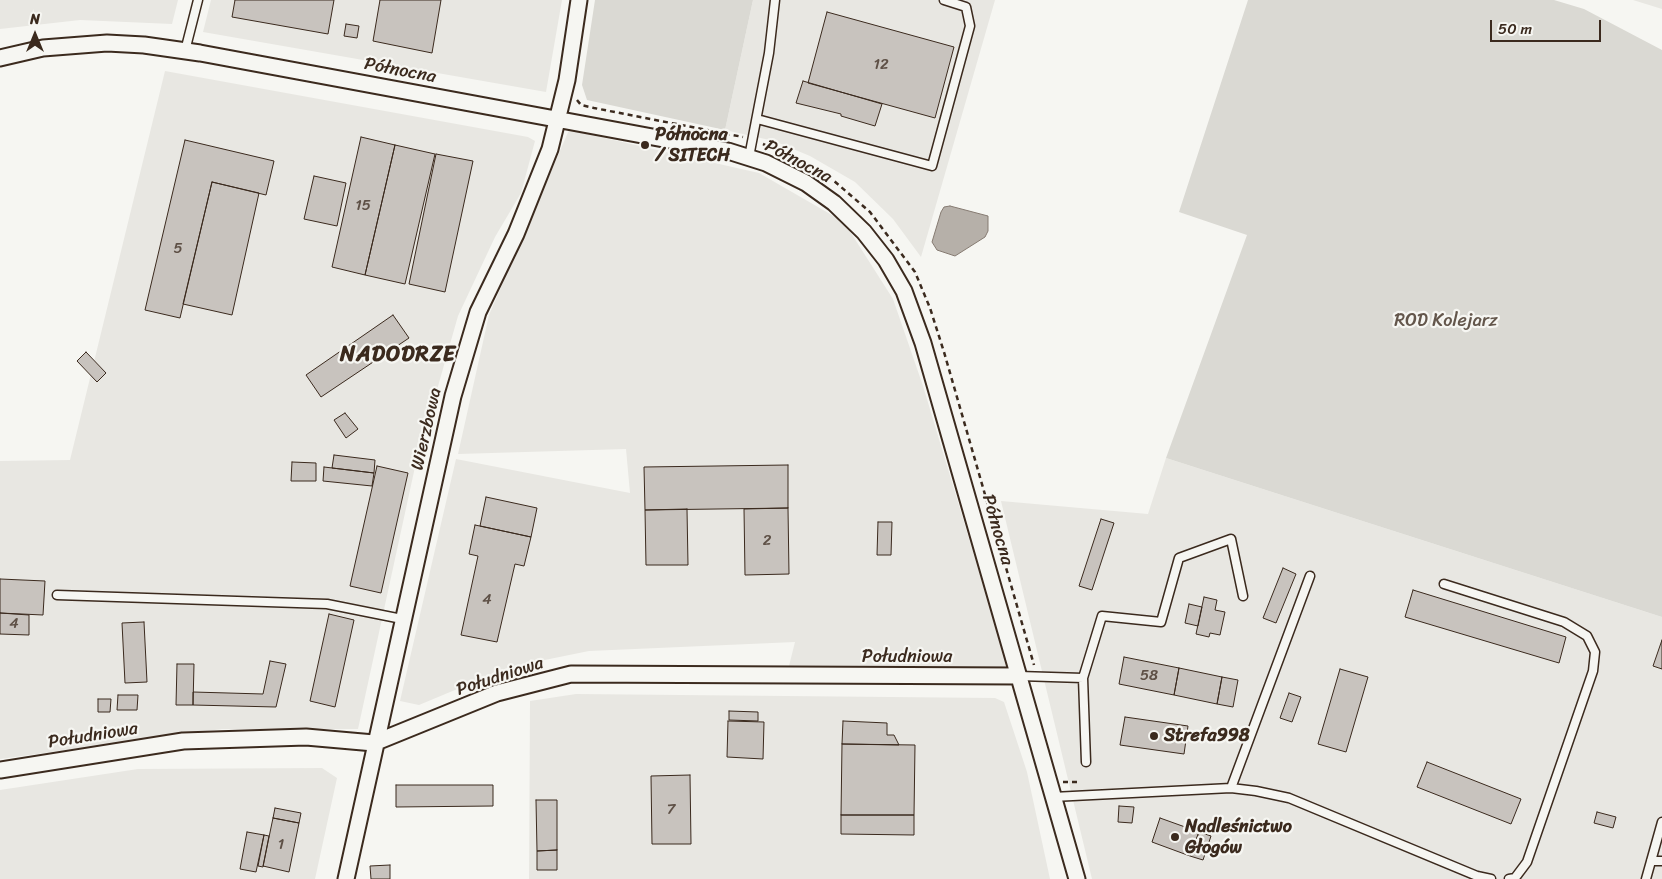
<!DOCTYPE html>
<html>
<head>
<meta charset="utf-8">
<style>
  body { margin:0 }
  #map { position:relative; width:1662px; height:879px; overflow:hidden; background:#f6f6f2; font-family:Sriracha,sans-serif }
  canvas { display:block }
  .north { position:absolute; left:10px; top:10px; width:50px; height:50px; -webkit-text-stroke:4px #f6f6f2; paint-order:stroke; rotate:0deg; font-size:14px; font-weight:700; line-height:20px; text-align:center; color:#3b2a1e }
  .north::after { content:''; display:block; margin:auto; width:18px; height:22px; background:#3b2a1e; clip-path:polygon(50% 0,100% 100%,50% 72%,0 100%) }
  .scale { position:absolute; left:1490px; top:20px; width:111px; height:22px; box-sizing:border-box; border:2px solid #3b2a1e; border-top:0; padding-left:6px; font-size:15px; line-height:18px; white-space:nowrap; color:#3b2a1e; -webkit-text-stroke:4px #f6f6f2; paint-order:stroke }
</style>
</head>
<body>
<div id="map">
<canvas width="1662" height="879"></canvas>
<div class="north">N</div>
<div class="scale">50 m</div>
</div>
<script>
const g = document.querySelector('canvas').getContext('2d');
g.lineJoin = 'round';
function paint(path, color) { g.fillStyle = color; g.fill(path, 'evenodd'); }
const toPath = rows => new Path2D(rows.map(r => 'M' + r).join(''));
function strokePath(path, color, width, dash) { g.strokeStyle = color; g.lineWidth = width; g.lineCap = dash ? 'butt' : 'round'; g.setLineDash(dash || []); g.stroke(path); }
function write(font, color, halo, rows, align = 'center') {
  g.font = font + ' Sriracha,sans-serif'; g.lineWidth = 4.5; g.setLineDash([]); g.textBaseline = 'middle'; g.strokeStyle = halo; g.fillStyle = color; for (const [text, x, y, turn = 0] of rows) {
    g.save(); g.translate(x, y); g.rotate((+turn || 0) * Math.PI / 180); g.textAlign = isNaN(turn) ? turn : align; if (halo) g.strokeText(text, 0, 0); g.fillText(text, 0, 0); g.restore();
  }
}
const built = toPath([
  [0,0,178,0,172,24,80,20,0,29],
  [211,0,562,0,546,92,203,32],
  [753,0,995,0,921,257,893,219,855,182,810,156,774,141,725,130],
  [1633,0,1662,0,1662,9],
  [165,71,528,137,535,141,521,193,495,237,458,316,415,467,358,729,222,729,0,759,0,461,70,460],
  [569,130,759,173,844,222,893,299,923,386,1008,668,789,666,795,642,589,651,510,667,419,705,400,701,456,459,630,493,626,449,458,454,489,315],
  [1166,458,1662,617,1662,879,1092,879,1001,501,1148,514],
  [576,694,995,698,1004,702,1027,772,1050,879,529,879,530,701],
  [322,768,337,778,315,879,0,879,0,790,138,769]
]);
const green = toPath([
  [595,0,753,0,725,130,587,100,582,85],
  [1248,0,1554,0,1584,9,1662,50,1662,617,1166,458,1247,235,1179,212]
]);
const water = toPath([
  [950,206,988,216,988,231,985,237,955,256,937,250,932,242,941,212,944,207,950,206]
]);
const building = toPath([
  [235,0,334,0,328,34,232,17,235,0],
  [380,0,441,0,432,53,373,41,380,0],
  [827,12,954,47,935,118,808,83,827,12],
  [346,24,359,26,357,38,344,36,346,24],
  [803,81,882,104,875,126,841,116,841,114,796,103,803,81],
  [361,137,395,145,365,275,332,267,361,137],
  [185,140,274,161,266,195,212,182,180,318,145,310,185,140],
  [395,145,435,154,405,284,365,275,395,145],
  [436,154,473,161,445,292,409,284,436,154],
  [314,176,346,183,337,226,304,219,314,176],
  [212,182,259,193,232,315,183,304,212,182],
  [393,315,409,338,321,397,306,375,393,315],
  [86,352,106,373,97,382,77,361,86,352],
  [345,413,358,429,346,438,334,420,345,413],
  [334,455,375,460,374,473,332,468,334,455],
  [292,462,316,463,316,481,291,481,292,462],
  [788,465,788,508,645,510,644,467,788,465],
  [377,466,408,473,381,593,350,586,377,466],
  [324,467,374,473,372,486,323,481,324,467],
  [486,497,537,508,531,537,480,526,486,497],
  [788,508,789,574,745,575,744,509,788,508],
  [687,509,688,565,646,565,645,510,687,509],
  [1101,519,1114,523,1092,590,1079,586,1101,519],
  [878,522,892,522,891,555,877,555,878,522],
  [475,525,531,537,524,566,515,564,497,642,461,635,478,556,469,554,475,525],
  [1283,568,1296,574,1276,623,1263,618,1283,568],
  [0,579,45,581,43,615,0,613,0,579],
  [1413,590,1566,637,1559,663,1405,617,1413,590],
  [1204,597,1217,600,1215,610,1225,612,1220,635,1210,633,1209,637,1196,634,1204,597],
  [1189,604,1202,607,1198,626,1185,623,1189,604],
  [0,613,29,615,29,635,0,634,0,613],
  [329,614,354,620,335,707,310,701,329,614],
  [144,622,147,682,125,683,122,623,144,622],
  [1662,640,1662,669,1653,666,1662,640],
  [1124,657,1179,668,1174,695,1119,684,1124,657],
  [270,661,286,664,276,707,193,705,193,692,263,694,270,661],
  [177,664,194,664,193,705,176,705,177,664],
  [1179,668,1222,677,1217,704,1174,695,1179,668],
  [1340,669,1368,677,1346,752,1318,744,1340,669],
  [1222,677,1238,680,1233,707,1217,704,1222,677],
  [1289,693,1301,697,1292,722,1280,718,1289,693],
  [118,695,138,695,137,710,117,710,118,695],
  [98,699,111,699,110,712,98,712,98,699],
  [729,711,758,712,758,721,729,720,729,711],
  [1125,717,1188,726,1184,754,1120,745,1125,717],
  [728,721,764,722,763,759,727,757,728,721],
  [843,721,887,723,887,735,894,735,899,745,842,744,843,721],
  [842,744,915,745,914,815,841,815,842,744],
  [1427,762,1521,799,1511,824,1417,787,1427,762],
  [690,775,691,844,652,844,651,776,690,775],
  [396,785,493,785,493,806,396,807,396,785],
  [536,800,557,800,557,850,537,851,536,800],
  [1119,806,1134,807,1132,823,1118,822,1119,806],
  [275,808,301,813,299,823,273,818,275,808],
  [1597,812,1616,817,1613,828,1594,823,1597,812],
  [841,815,914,815,914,835,841,834,841,815],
  [273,818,299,823,289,872,263,866,273,818],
  [1160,818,1199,832,1190,856,1152,842,1160,818],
  [247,832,264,835,256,872,240,869,247,832],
  [1199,832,1211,836,1203,860,1190,856,1199,832],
  [264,835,269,836,263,867,258,866,264,835],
  [557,850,557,870,537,870,537,851,557,850],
  [390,865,390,879,371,879,370,866,390,865]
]);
const path = toPath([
  [577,100,581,105,594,108,743,137],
  [763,144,802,162,833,180,870,212,915,272,930,308,944,352,1034,665],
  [1063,782,1077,782,1077,785]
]);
const service = toPath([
  [185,51,198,0],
  [757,119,932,166,970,26,966,7,944,0],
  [749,157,769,53,775,0],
  [1444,584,1564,622,1587,636,1595,652,1593,671,1527,862,1515,878,1509,879],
  [57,595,327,604,402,619],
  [1019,676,1083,678,1102,616,1161,622,1179,558,1231,539,1243,596],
  [1083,678,1086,762],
  [1231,788,1310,576],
  [1053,797,1231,788,1256,791,1289,798,1477,876,1491,879],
  [1651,861,1662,861],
  [1646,879,1662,822]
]);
const minor = toPath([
  [0,58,43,48,107,43,144,45,200,53,728,151,766,163,806,183,834,203,864,232,886,260,904,291,923,343,1077,879],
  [0,770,183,741,306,737,374,743,497,693,571,674,1019,676],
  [346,879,453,396,478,312,516,234,550,149,567,80,579,0]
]);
const markers = [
  [645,145,5,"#3b2a1e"],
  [1154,736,5,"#3b2a1e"],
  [1175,837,5,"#3b2a1e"]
];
const numberNames = [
  ["12",881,65],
  ["15",363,206],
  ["5",178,249],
  ["2",767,541],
  ["4",487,600],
  ["4",14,624],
  ["58",1149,676],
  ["7",671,810],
  ["1",281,845]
];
const streetNames = [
  ["Północna",400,71,11],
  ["Północna",798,162,28],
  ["Wierzbowa",427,429,-77],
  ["Północna",997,530,74],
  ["Południowa",907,657],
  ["Południowa",500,677,-18],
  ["Południowa",93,736,-9]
];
const poiNames = [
  ["Północna",655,135],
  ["/ SITECH",655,156],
  ["Strefa998",1164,736],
  ["Nadleśnictwo",1185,827],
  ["Głogów",1185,848]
];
const parkNames = [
  ["ROD Kolejarz",1446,321]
];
const districtNames = [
  ["NADODRZE",398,355]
];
paint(built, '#e8e7e2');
paint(green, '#dad9d3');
paint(water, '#b6b0a9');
strokePath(water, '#857a71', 1);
paint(building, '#c8c3be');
strokePath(building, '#3b2a1e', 1);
strokePath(service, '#3b2a1e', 11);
strokePath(minor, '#3b2a1e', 19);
strokePath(path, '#3b2a1e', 2.5, [5, 4]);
strokePath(service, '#f6f6f2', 8);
strokePath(minor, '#f6f6f2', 15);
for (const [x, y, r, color] of markers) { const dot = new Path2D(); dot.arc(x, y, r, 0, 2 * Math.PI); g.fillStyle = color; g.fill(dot); strokePath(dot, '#f6f6f2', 2); }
write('15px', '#5e5046', null, numberNames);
write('18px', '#3b2a1e', '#f6f6f2', streetNames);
write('bold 18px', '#3b2a1e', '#f6f6f2', poiNames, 'left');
write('18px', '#63564b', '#f6f6f2', parkNames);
g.letterSpacing = '1px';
write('bold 22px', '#3b2a1e', '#f6f6f2', districtNames);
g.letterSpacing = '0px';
</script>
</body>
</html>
